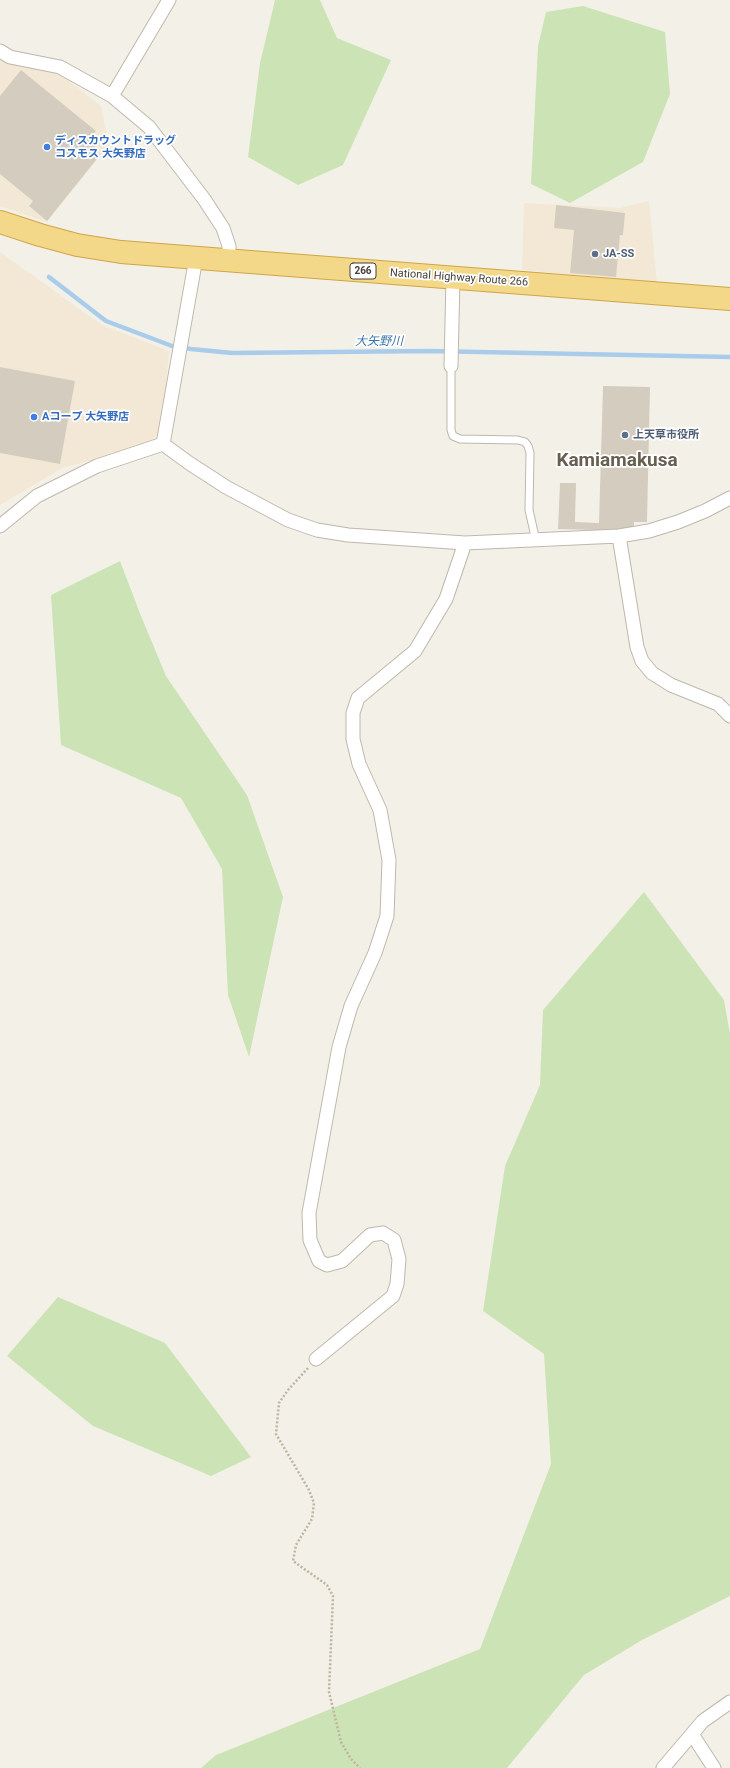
<!DOCTYPE html>
<html>
<head>
<meta charset="utf-8">
<style>
  body { margin:0 }
  canvas { display:block; background:#f3f0e8 }
</style>
</head>
<body>
<canvas width="730" height="1768"></canvas>
<script>
const g = document.querySelector('canvas').getContext('2d');
g.lineJoin = 'round';
function paint(path, color) { g.fillStyle = color; g.fill(path, 'evenodd'); }
const toPath = rows => new Path2D(rows.map(r => 'M' + r).join(''));
function strokePath(path, color, width, dash) { g.strokeStyle = color; g.lineWidth = width; g.lineCap = dash ? 'butt' : 'round'; g.setLineDash(dash || []); g.stroke(path); }
function write(font, color, halo, rows, align = 'center') {
  g.font = font + ' Roboto,"Noto Sans JP",sans-serif'; g.lineWidth = 3.5; g.setLineDash([]); g.textBaseline = 'middle'; g.strokeStyle = halo; g.fillStyle = color; for (const [text, x, y, turn = 0] of rows) {
    g.save(); g.translate(x, y); g.rotate((+turn || 0) * Math.PI / 180); g.textAlign = isNaN(turn) ? turn : align; if (halo) g.strokeText(text, 0, 0); g.fillText(text, 0, 0); g.restore();
  }
}
const commercial = toPath([
  [0,59,60,74,101,106,109,145,47,222,0,206],
  [649,201,657,283,522,270,524,203,620,208],
  [0,252,102,325,169,351,163,419,161,430,154,439,145,446,62,468,0,505]
]);
const green = toPath([
  [275,0,320,0,337,38,391,60,343,165,298,185,248,157,260,63],
  [583,6,665,32,670,94,643,162,570,203,531,184,538,46,546,12],
  [120,561,141,616,166,676,247,795,283,897,249,1057,228,995,222,869,181,798,61,745,51,595],
  [644,892,724,1000,730,1034,730,1596,642,1640,584,1675,507,1768,201,1768,216,1755,480,1649,551,1464,544,1354,483,1311,505,1166,540,1085,543,1010],
  [58,1297,165,1343,251,1457,211,1476,93,1426,7,1356]
]);
const stream = toPath([
  [49,277,106,321,172,346,191,349,232,353,429,351,730,357]
]);
const building = toPath([
  [21,70,96,131,89,139,96,145,93,149,100,155,47,221,29,206,33,201,0,174,0,96],
  [556,205,625,213,623,235,620,235,616,277,570,273,574,230,554,228],
  [0,367,75,381,60,464,0,453],
  [603,386,650,387,647,522,634,522,634,531,558,529,560,483,576,483,575,522,599,523]
]);
const path = toPath([
  [308,1368,288,1390,279,1403,276,1434,309,1490,314,1503,312,1519,296,1545,293,1561,327,1585,333,1596,329,1692,341,1742,351,1759,360,1768]
]);
const service = toPath([
  [451,366,451,430,453,436,460,439,518,440,525,442,528,446,530,453,529,510,536,541]
]);
const minor = toPath([
  [0,51,10,57,60,67,112,96,149,127,204,199,223,228,229,246,229,260],
  [112,96,169,0],
  [451,366,453,278],
  [163,444,189,463,226,487,288,520,317,530,348,535,465,543,619,536,649,531,678,522,705,511,730,498],
  [163,444,196,258],
  [0,526,37,496,97,466,163,444],
  [619,536,637,647,642,661,652,673,671,685,718,704,730,716],
  [316,1359,393,1296,397,1284,399,1259,394,1240,383,1233,370,1235,342,1261,327,1265,319,1261,310,1240,309,1213,339,1047,351,1006,375,953,387,916,389,860,380,810,359,764,353,739,353,713,358,698,415,651,446,599,465,543],
  [692,1734,714,1768],
  [663,1768,703,1721,730,1702]
]);
const trunk = toPath([
  [0,222,40,235,77,245,121,252,730,299]
]);
const markers = [
  [47,147,4,"#3f7fe0"],
  [595,254,4,"#5c6f8a"],
  [34,417,4,"#3f7fe0"],
  [625,435,4,"#5c6f8a"]
];
const shields = [
  [363,271,26]
];
const shieldNames = [
  ["266",363,271]
];
const shopNames = [
  ["ディスカウントドラッグ",55,141],
  ["コスモス 大矢野店",55,154],
  ["Aコープ 大矢野店",42,417]
];
const serviceNames = [
  ["JA-SS",603,254],
  ["上天草市役所",633,435]
];
const streetNames = [
  ["National Highway Route 266",459,278,4]
];
const waterNames = [
  ["大矢野川",379,342]
];
const townNames = [
  ["Kamiamakusa",617,461]
];
paint(commercial, '#f3e8d5');
paint(green, '#cce4b5');
strokePath(stream, '#aacceb', 4.5);
paint(building, '#d4cdbf');
strokePath(service, '#beb8ac', 9);
strokePath(minor, '#beb8ac', 15);
strokePath(trunk, '#d1a544', 24);
strokePath(path, '#beb59e', 2.5, [2, 2]);
strokePath(service, '#fff', 7);
strokePath(minor, '#fff', 13);
strokePath(trunk, '#f4d889', 22);
for (const [x, y, r, color] of markers) { const dot = new Path2D(); dot.arc(x, y, r, 0, 2 * Math.PI); g.fillStyle = color; g.fill(dot); strokePath(dot, '#fff', 1.5); }
for (const [x, y, w] of shields) { const box = new Path2D(); box.roundRect(x - w / 2, y - 8, w, 16, 3); g.fillStyle = '#fff'; g.fill(box); strokePath(box, '#464138', 1); }
write('bold 10px', '#464138', null, shieldNames);
write('bold 11px', '#366cbe', '#fff', shopNames, 'left');
write('bold 11px', '#4e5e75', '#fff', serviceNames, 'left');
write('11px', '#464138', '#fff', streetNames);
write('italic 12px', '#3974a9', '#fff', waterNames);
write('bold 19px', '#685f50', '#fff', townNames);
</script>
</body>
</html>
